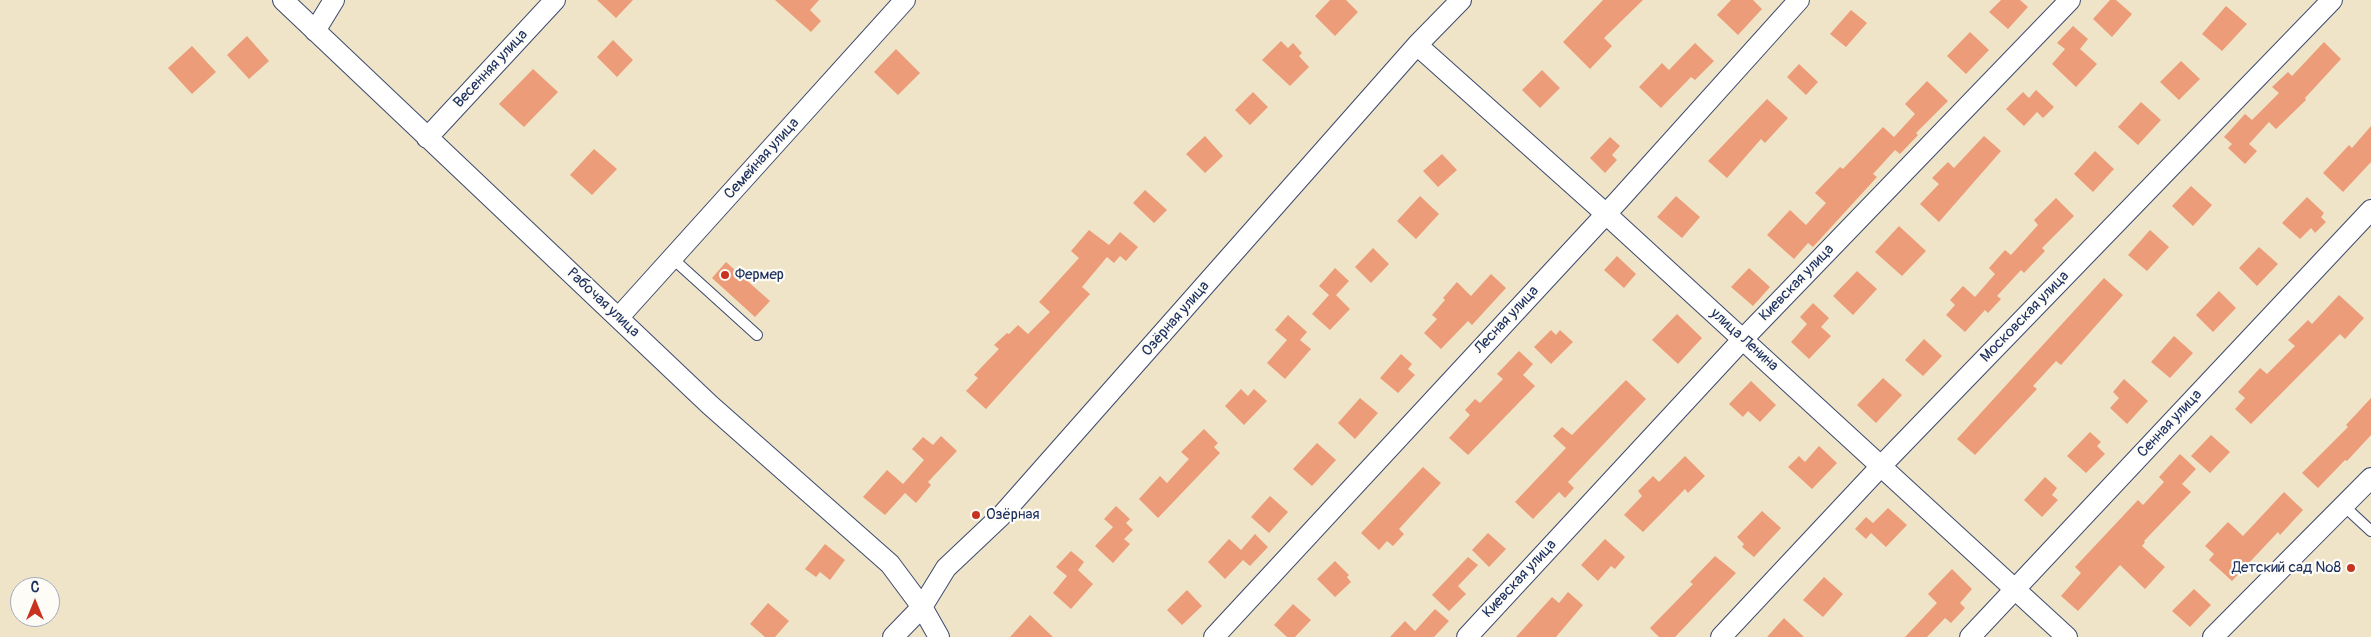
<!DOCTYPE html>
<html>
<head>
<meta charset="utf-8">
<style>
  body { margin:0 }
  #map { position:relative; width:2371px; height:637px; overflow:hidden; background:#efe4c7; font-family:Pangolin,sans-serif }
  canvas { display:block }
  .north { position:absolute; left:10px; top:577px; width:50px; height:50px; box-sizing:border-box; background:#fdfcf7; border:1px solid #a3aaba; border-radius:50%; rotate:0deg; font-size:14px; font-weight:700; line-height:20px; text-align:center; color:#1b2f5e }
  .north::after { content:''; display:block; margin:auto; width:18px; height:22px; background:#c8321e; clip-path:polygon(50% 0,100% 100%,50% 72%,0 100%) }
</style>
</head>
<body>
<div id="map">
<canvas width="2371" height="637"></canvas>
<div class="north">С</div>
</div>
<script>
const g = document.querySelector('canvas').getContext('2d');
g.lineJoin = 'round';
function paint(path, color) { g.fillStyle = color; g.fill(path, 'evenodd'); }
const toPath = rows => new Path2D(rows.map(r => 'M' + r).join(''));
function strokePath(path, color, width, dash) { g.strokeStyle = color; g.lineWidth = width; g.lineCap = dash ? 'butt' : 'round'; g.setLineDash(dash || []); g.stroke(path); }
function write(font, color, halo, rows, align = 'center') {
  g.font = font + ' Pangolin,sans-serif'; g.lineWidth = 4.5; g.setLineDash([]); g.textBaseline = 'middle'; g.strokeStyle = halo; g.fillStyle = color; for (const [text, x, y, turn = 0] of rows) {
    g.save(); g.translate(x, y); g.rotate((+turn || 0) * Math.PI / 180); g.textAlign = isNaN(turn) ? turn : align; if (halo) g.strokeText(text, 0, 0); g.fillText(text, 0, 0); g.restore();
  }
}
const building = toPath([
  [597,0,633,0,616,18],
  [775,0,819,0,810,10,821,21,811,32],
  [1330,0,1346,0,1358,12,1335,36,1315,16],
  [1603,0,1643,0,1604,38,1612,46,1590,69,1563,42],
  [1731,0,1753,0,1762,9,1738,35,1717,15],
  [2001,0,2020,0,2028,7,2008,29,1989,12],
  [2110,0,2116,0,2132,14,2112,37,2093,19],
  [2226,6,2247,24,2222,51,2202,34],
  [1851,10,1867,23,1846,47,1830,34],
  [2073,26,2088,39,2080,49,2097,64,2076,87,2052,64,2065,49,2057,43],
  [1970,32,1989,50,1966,74,1947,56],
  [247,36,269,61,249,79,227,55],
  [613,40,633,60,617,77,597,57],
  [1281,41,1288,48,1293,43,1302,53,1299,56,1309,67,1290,86,1262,60],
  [2324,42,2341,59,2305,98,2306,100,2276,129,2269,122,2249,144,2257,151,2245,164,2228,148,2232,144,2224,137,2245,114,2252,120,2279,93,2272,87,2288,72,2292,76],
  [1695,43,1714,61,1695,80,1691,77,1661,108,1639,87,1662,63,1669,70],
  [192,46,216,72,192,94,168,68],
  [896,49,920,73,898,95,874,72],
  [2181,61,2200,79,2179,100,2160,82],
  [1799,64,1818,82,1806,95,1787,77],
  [533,69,558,92,524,127,499,104],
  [1542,70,1560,88,1540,108,1522,90],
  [1927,81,1948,101,1916,133,1918,135,1900,154,1895,150,1873,174,1877,177,1813,247,1808,243,1794,259,1767,235,1790,210,1806,225,1826,203,1815,193,1840,167,1843,169,1883,127,1894,137,1915,114,1905,104],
  [2036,90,2054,107,2043,118,2037,112,2024,126,2006,109,2023,92,2029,98],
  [1253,92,1268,107,1250,125,1235,110],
  [1767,99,1788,118,1765,143,1761,139,1727,178,1708,161],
  [2141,102,2161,120,2138,145,2118,127],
  [2371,126,2371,162,2343,192,2323,173,2349,145,2352,148],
  [1205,136,1223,156,1205,173,1186,154],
  [1984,136,2001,151,1939,222,1920,204,1939,184,1932,178,1948,162,1954,168],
  [1610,137,1620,146,1612,155,1617,160,1605,173,1590,158],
  [594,149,617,169,592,195,570,175],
  [2095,151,2114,169,2093,192,2074,174],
  [1442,154,1457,170,1438,187,1423,171],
  [2191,186,2212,205,2193,226,2172,206],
  [1145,190,1167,210,1154,223,1133,203],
  [1420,196,1439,214,1416,239,1397,221],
  [1676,196,1700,217,1682,238,1657,217],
  [2307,197,2324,213,2321,217,2326,222,2315,233,2311,228,2300,239,2282,223],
  [2056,198,2074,216,2042,248,2045,251,2024,273,2021,270,1997,296,2001,299,1988,313,1985,310,1965,332,1946,315,1955,305,1950,300,1963,286,1975,297,1995,274,1989,268,2005,250,2011,255,2038,225,2034,220],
  [1899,226,1926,251,1902,276,1875,252],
  [1089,230,1109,245,1120,232,1138,247,1126,261,1120,256,1114,263,1107,257,1082,287,1090,294,986,409,966,391,978,378,974,375,999,349,994,345,1007,333,1009,334,1018,325,1028,334,1050,312,1039,302,1079,258,1071,251],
  [2150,230,2169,247,2147,271,2128,255],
  [2259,247,2278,264,2257,286,2239,268],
  [1373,248,1389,264,1371,283,1355,267],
  [1617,256,1636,274,1624,288,1604,270],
  [726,262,770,301,755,317,712,278],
  [1335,268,1349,281,1336,295,1350,309,1330,330,1312,314,1329,295,1319,286],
  [1749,268,1770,287,1753,306,1731,287],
  [1857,271,1877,289,1853,315,1833,296],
  [1491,274,1506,288,1472,325,1468,321,1441,349,1424,333,1437,319,1432,315,1445,300,1443,298,1457,282,1471,296],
  [2104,278,2123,295,2061,365,2056,361,2033,386,2037,389,1975,455,1957,439],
  [2219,291,2236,308,2213,332,2196,315],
  [2339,295,2364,318,2345,339,2340,334,2251,424,2235,409,2245,398,2238,392,2260,368,2267,374,2295,346,2288,340,2308,320,2312,324],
  [1813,303,1829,318,1821,327,1831,336,1809,359,1791,342,1807,324,1800,317],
  [1677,314,1702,338,1678,364,1652,340],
  [1288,315,1307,332,1300,340,1311,349,1285,379,1267,363,1287,340,1275,330],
  [1551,330,1556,335,1560,330,1573,342,1551,364,1534,347],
  [2174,336,2193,353,2170,378,2151,362],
  [1924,339,1942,356,1923,376,1905,360],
  [1519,351,1533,364,1523,375,1535,386,1468,455,1449,438,1470,415,1465,410,1475,399,1480,403,1503,379,1497,374],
  [1401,354,1412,364,1408,369,1415,375,1398,393,1380,378],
  [1883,378,1902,395,1876,423,1857,405],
  [2124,379,2148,401,2127,424,2110,408,2119,398,2113,392],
  [1626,380,1646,399,1568,482,1574,488,1565,498,1559,492,1533,519,1515,502,1566,448,1553,436,1562,427,1572,435],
  [1751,381,1776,405,1760,422,1748,411,1743,417,1729,404],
  [1241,389,1248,396,1254,389,1267,401,1244,425,1225,406],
  [1360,398,1378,413,1355,439,1338,423],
  [2371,398,2371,435,2347,461,2345,460,2318,488,2302,473,2348,427,2346,425],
  [1204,429,1218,443,1214,447,1220,453,1158,518,1139,499,1160,476,1167,483,1189,459,1181,452],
  [2090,432,2101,442,2097,446,2105,454,2086,473,2067,456],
  [2211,435,2230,452,2210,473,2191,456],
  [941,436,957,451,928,482,931,485,916,503,905,493,885,515,863,497,887,470,903,484,924,460,912,449,923,437,933,445],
  [1317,443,1336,460,1312,486,1293,469],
  [1819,446,1837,463,1812,489,1788,467,1799,456,1805,462],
  [2180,454,2196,469,2182,484,2191,492,2144,541,2145,542,2142,546,2165,567,2145,589,2120,565,2078,611,2061,596,2081,573,2075,567,2138,500,2143,505,2164,482,2159,477],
  [1685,456,1705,476,1688,493,1685,489,1643,532,1624,515,1642,496,1638,491,1653,476,1659,482],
  [1423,467,1441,483,1399,529,1404,534,1393,546,1387,541,1379,550,1361,533],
  [2045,477,2057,488,2052,495,2058,500,2042,517,2024,500],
  [2284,492,2303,510,2280,535,2278,532,2232,581,2209,560,2214,554,2205,546,2228,522,2243,536],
  [1270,496,1288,512,1269,533,1251,517],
  [1116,506,1130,519,1126,523,1133,530,1124,539,1130,544,1113,563,1095,546,1113,527,1104,519],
  [1888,508,1907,525,1886,547,1871,533,1866,539,1855,529,1866,517,1873,523],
  [1762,511,1781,528,1754,557,1742,547,1744,544,1737,537],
  [1488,533,1506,549,1489,567,1472,550],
  [1255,534,1268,547,1250,566,1243,560,1225,579,1208,562,1229,539,1241,550],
  [1605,539,1625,557,1615,569,1611,566,1598,581,1581,565],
  [825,544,845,560,830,580,820,572,816,577,805,569],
  [1071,551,1084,562,1078,570,1093,584,1071,609,1053,593,1067,576,1056,567],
  [1715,556,1736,573,1675,637,1659,637,1650,628,1693,584,1690,582],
  [1468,557,1478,565,1458,586,1466,594,1449,611,1432,595],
  [1335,561,1349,575,1347,577,1351,582,1335,597,1317,579],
  [1952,569,1972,589,1960,603,1965,608,1951,623,1945,618,1927,637,1905,637,1937,603,1928,594],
  [1824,577,1843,594,1823,617,1803,600],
  [2194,589,2211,605,2190,627,2172,611],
  [1187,590,1202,606,1182,625,1167,610],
  [1568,592,1583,605,1556,637,1516,637,1552,597,1559,603],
  [768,603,789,621,775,637,765,637,750,624],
  [1293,604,1311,620,1295,637,1287,637,1274,625],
  [1435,609,1449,621,1434,637,1390,637,1405,621,1415,631],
  [1030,615,1053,637,1010,637],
  [1784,618,1786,620,1804,637,1767,637]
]);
const lane = toPath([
  [672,258,757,335],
  [2344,506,2371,531]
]);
const street = toPath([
  [283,0,710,405,890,564,922,607,939,637],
  [315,31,334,0],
  [1417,45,1606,214,2067,637],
  [427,138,555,0],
  [619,317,905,0],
  [893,637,922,607,946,568,1001,516,1417,45,1461,0],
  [1214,637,1618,201,1799,0],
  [1467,637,1743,339,2070,0],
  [1721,637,1882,465,2332,0],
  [1970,637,2371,210],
  [2213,637,2371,478]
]);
const markers = [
  [725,275,5,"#c8321e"],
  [976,515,5,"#c8321e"],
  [2351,568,5,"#c8321e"]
];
const streetNames = [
  ["Весенняя улица",491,69,-47],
  ["Семейная улица",762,159,-48],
  ["Киевская улица",1797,283,-46],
  ["Рабочая улица",603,303,43],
  ["Московская улица",2025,317,-46],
  ["Озёрная улица",1176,319,-49],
  ["Лесная улица",1507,320,-47],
  ["улица Ленина",1744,340,42],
  ["Сенная улица",2170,424,-47],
  ["Киевская улица",1520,579,-47]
];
const poiNames = [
  ["Фермер",735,275],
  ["Озёрная",986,515],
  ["Детский сад №8",2341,568,"right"]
];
paint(building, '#ec9c78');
strokePath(lane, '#3b4a6e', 12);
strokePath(street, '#3b4a6e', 22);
strokePath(lane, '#fff', 10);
strokePath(street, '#fff', 20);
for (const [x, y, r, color] of markers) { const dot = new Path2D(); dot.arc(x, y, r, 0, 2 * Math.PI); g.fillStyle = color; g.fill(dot); strokePath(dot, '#fdfcf7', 2); }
write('15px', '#1b2f5e', '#fdfcf7', streetNames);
write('15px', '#1b2f5e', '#fdfcf7', poiNames, 'left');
</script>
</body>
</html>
